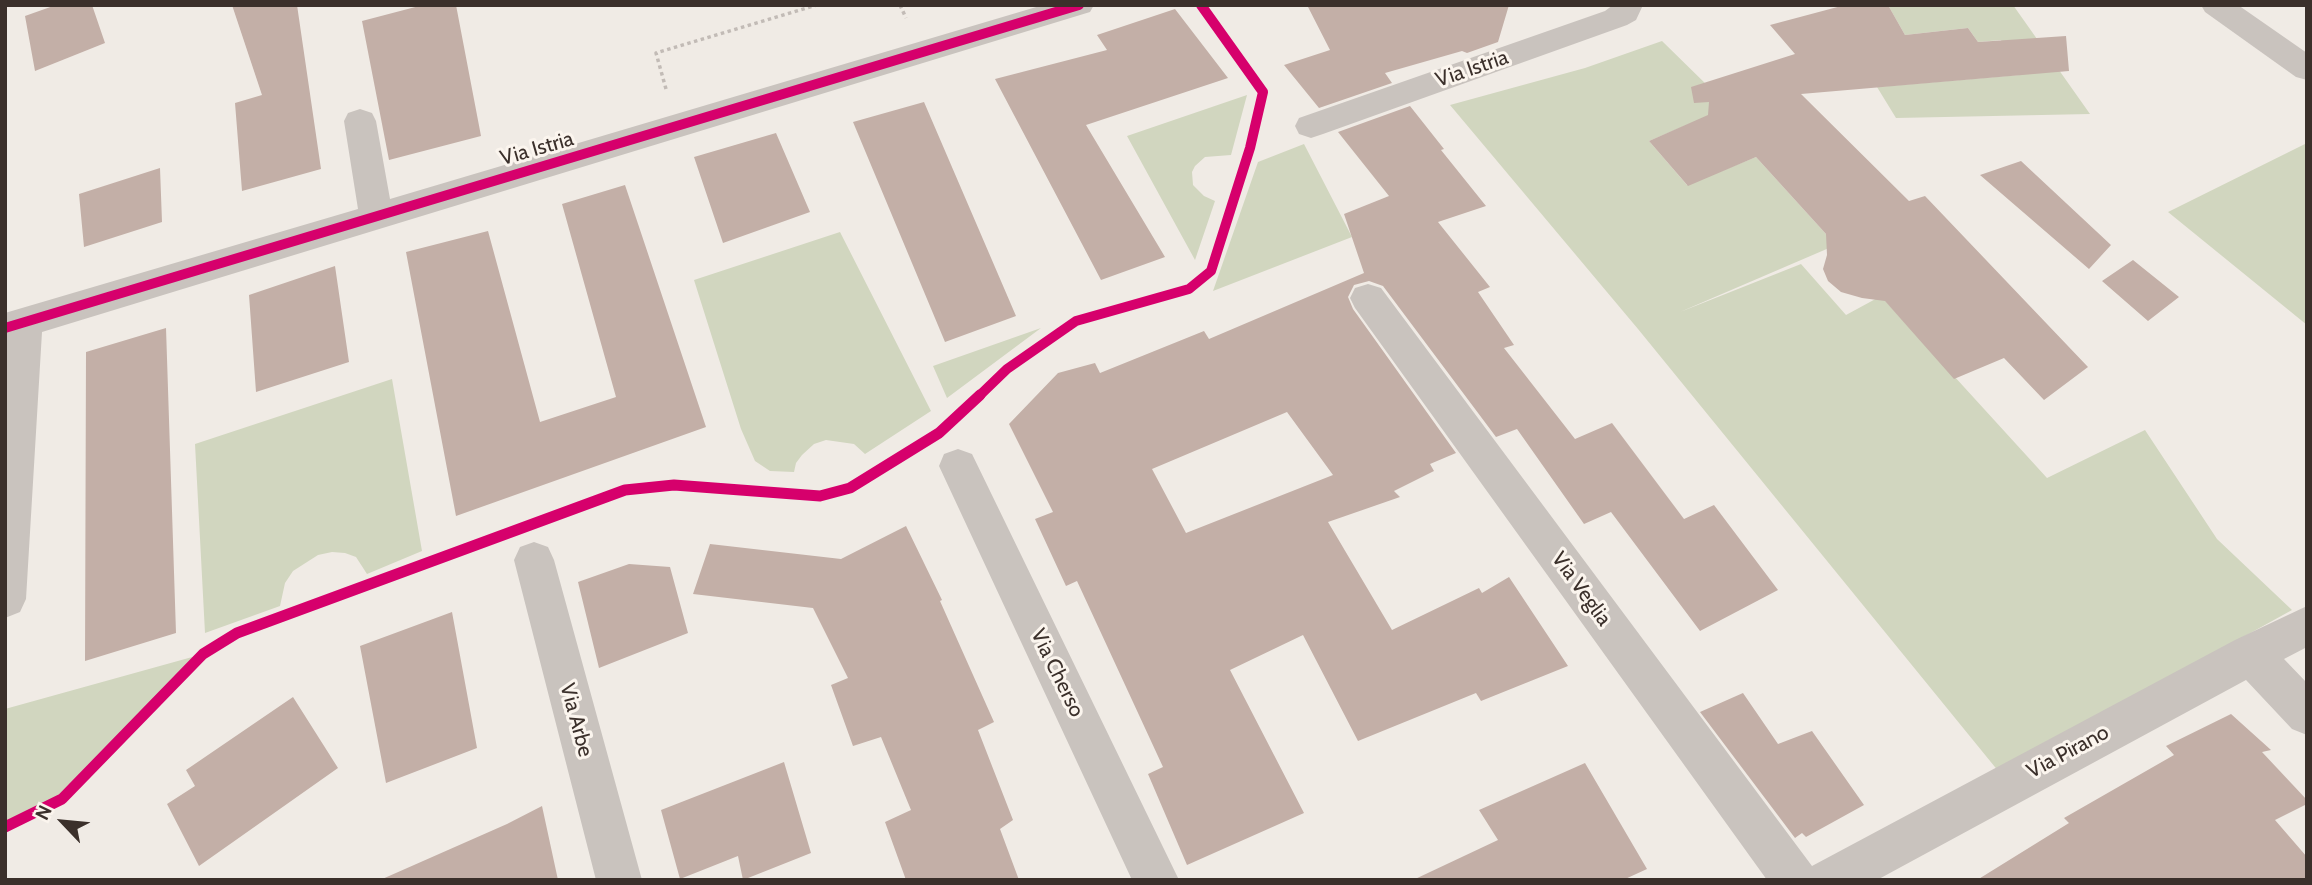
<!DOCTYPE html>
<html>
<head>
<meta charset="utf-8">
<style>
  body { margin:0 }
  #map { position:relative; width:2312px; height:885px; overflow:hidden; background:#f0ebe5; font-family:Cabin,sans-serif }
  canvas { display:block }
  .frame { position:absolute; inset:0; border:7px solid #3b302b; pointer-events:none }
  .north { position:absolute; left:28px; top:787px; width:70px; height:70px; -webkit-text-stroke:5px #fbf5ee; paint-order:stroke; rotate:296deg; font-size:19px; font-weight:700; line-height:28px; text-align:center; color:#3b302b }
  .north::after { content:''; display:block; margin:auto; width:24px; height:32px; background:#3b302b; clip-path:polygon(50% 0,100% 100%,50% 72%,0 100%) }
</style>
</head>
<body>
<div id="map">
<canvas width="2312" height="885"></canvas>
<div class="frame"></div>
<div class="north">N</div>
</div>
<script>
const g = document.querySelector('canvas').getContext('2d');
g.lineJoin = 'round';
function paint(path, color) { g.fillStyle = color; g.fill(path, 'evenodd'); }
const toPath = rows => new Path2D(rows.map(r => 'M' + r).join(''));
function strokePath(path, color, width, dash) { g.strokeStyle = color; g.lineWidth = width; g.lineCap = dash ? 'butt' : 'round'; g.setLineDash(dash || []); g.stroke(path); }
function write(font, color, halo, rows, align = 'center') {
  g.font = font + ' Cabin,sans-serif'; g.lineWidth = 6; g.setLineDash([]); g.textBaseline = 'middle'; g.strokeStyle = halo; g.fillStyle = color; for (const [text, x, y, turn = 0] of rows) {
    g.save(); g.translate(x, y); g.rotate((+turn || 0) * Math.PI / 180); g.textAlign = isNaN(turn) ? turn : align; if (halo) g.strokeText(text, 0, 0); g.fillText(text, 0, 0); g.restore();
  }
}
const green = toPath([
  [1888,5,2013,5,2090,114,1896,118,1877,87,2019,75,2001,40,1978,42,1968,28,1905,35],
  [1662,41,1710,88,1709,106,1715,113,1649,141,1687,185,1756,157,1836,245,1680,312,1801,264,1846,315,1881,296,2047,478,2145,430,2217,539,2292,610,1999,772,1638,329,1450,105,1585,68],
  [1247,95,1231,155,1205,157,1195,166,1192,172,1193,185,1204,196,1215,201,1195,260,1127,136],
  [2307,143,2307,325,2168,212],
  [1304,144,1352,237,1213,291,1258,162],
  [840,232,931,411,865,454,854,444,826,440,814,444,802,455,796,463,794,472,770,471,755,461,741,429,694,280],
  [1041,328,947,398,933,366],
  [392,379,422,551,367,574,356,557,345,553,332,552,318,555,293,571,285,583,280,606,205,633,195,444],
  [203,654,62,799,5,827,5,709]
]);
const building = toPath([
  [56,5,92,5,105,43,35,71,25,16],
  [232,5,297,5,321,169,242,191,235,103,262,95],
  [423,5,456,5,481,136,389,160,362,21],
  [1307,5,1509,5,1498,42,1467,53,1462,51,1385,73,1392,83,1319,108,1284,65,1330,50],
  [1845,5,1888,5,1905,35,1968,28,1978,42,2066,36,2069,71,1801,94,1909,201,1925,196,2088,367,2044,400,2004,358,1954,379,1885,301,1862,298,1841,292,1828,281,1823,269,1827,255,1826,234,1756,157,1688,186,1649,141,1708,115,1709,102,1694,103,1691,87,1795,54,1770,25],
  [1175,9,1228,78,1086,125,1165,257,1101,280,995,79,1107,50,1097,35],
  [924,102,1016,316,945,342,853,122],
  [1410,106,1444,149,1441,150,1486,206,1438,222,1490,287,1478,292,1514,345,1504,348,1575,439,1612,423,1684,519,1714,505,1778,590,1700,631,1611,512,1584,524,1517,429,1496,437,1383,286,1369,281,1354,285,1348,297,1353,309,1456,453,1430,464,1434,471,1394,491,1400,497,1328,522,1392,630,1479,588,1482,593,1509,577,1568,666,1481,701,1476,693,1358,741,1303,635,1230,670,1304,813,1187,865,1148,774,1163,767,1077,581,1066,586,1035,519,1053,512,1009,424,1058,373,1095,363,1100,373,1204,331,1209,339,1364,273,1344,214,1389,196,1338,132],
  [1287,412,1333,475,1186,533,1152,469],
  [776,133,810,212,723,243,694,157],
  [2021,161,2111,245,2089,269,1980,175],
  [160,168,162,222,84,247,79,194],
  [625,185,706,427,456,516,406,252,488,231,540,422,616,397,562,204],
  [2133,260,2179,297,2148,321,2102,281],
  [335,266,349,362,256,392,249,295],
  [166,328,176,633,85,661,86,352],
  [906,526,942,600,940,601,994,722,978,730,1013,820,1000,829,1019,880,906,880,885,822,911,810,881,737,853,746,831,685,848,678,813,608,693,594,710,544,841,559],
  [629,564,670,567,688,633,599,668,578,582],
  [452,612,477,748,386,783,360,646],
  [1743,693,1778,744,1812,731,1864,805,1806,837,1802,833,1795,838,1700,712],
  [293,697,338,768,199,866,167,804,195,786,186,770],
  [2231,714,2271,750,2262,752,2307,800,2307,804,2275,820,2307,857,2307,880,1977,880,2069,823,2064,818,2174,755,2166,746],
  [784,762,811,853,743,880,738,856,680,879,661,810],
  [1585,763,1647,869,1623,880,1413,880,1498,840,1479,810],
  [542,806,558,880,380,880,507,824]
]);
const path = toPath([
  [900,5,906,18],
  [666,89,656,53,817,5]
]);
const minor = toPath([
  [1043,5,1094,5,1090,12,42,332,26,599,20,612,5,618,5,313,358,209,344,121,348,113,360,109,372,113,376,121,390,199,1043,5],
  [1613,5,1643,5,1636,20,1627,25,1323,134,1311,138,1299,134,1295,126,1299,118,1605,11,1613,5],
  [1368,284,1381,288,1812,866,2235,640,2307,606,2307,647,2284,659,2307,683,2307,735,2292,729,2246,680,1877,880,1767,880,1355,308,1350,298,1355,288,1368,284],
  [958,449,972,454,1179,880,1132,880,939,466,944,454,958,449],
  [534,542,548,547,554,560,642,880,596,880,514,560,520,547,534,542]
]);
const tertiary = toPath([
  [2201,5,2238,5,2307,53,2307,80,2296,77,2205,12,2201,5]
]);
const cyclewayFar1 = toPath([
  [5,328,1079,5],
  [978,397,1007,369,1076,321,1189,289,1211,271,1250,148,1263,92,1201,5]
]);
const cycleway = toPath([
  [5,827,62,799,203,654,237,633,625,490,674,485,820,496,850,488,939,433,980,395]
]);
const streetNames = [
  ["Via Istria",1472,69,-19],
  ["Via Istria",537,149,-16],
  ["Via Veglia",1581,589,54],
  ["Via Cherso",1057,673,64],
  ["Via Arbe",576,720,75],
  ["Via Pirano",2068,752,-28]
];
paint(green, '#d1d6bf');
paint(building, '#c3afa7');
strokePath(path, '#c2bbb6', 3.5, [3.5, 3.5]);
paint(minor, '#c9c3be');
paint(tertiary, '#c9c3be');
strokePath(cyclewayFar1, '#d6006c', 10);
strokePath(cycleway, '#d6006c', 11);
write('21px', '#3b302b', '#fbf5ee', streetNames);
</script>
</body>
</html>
